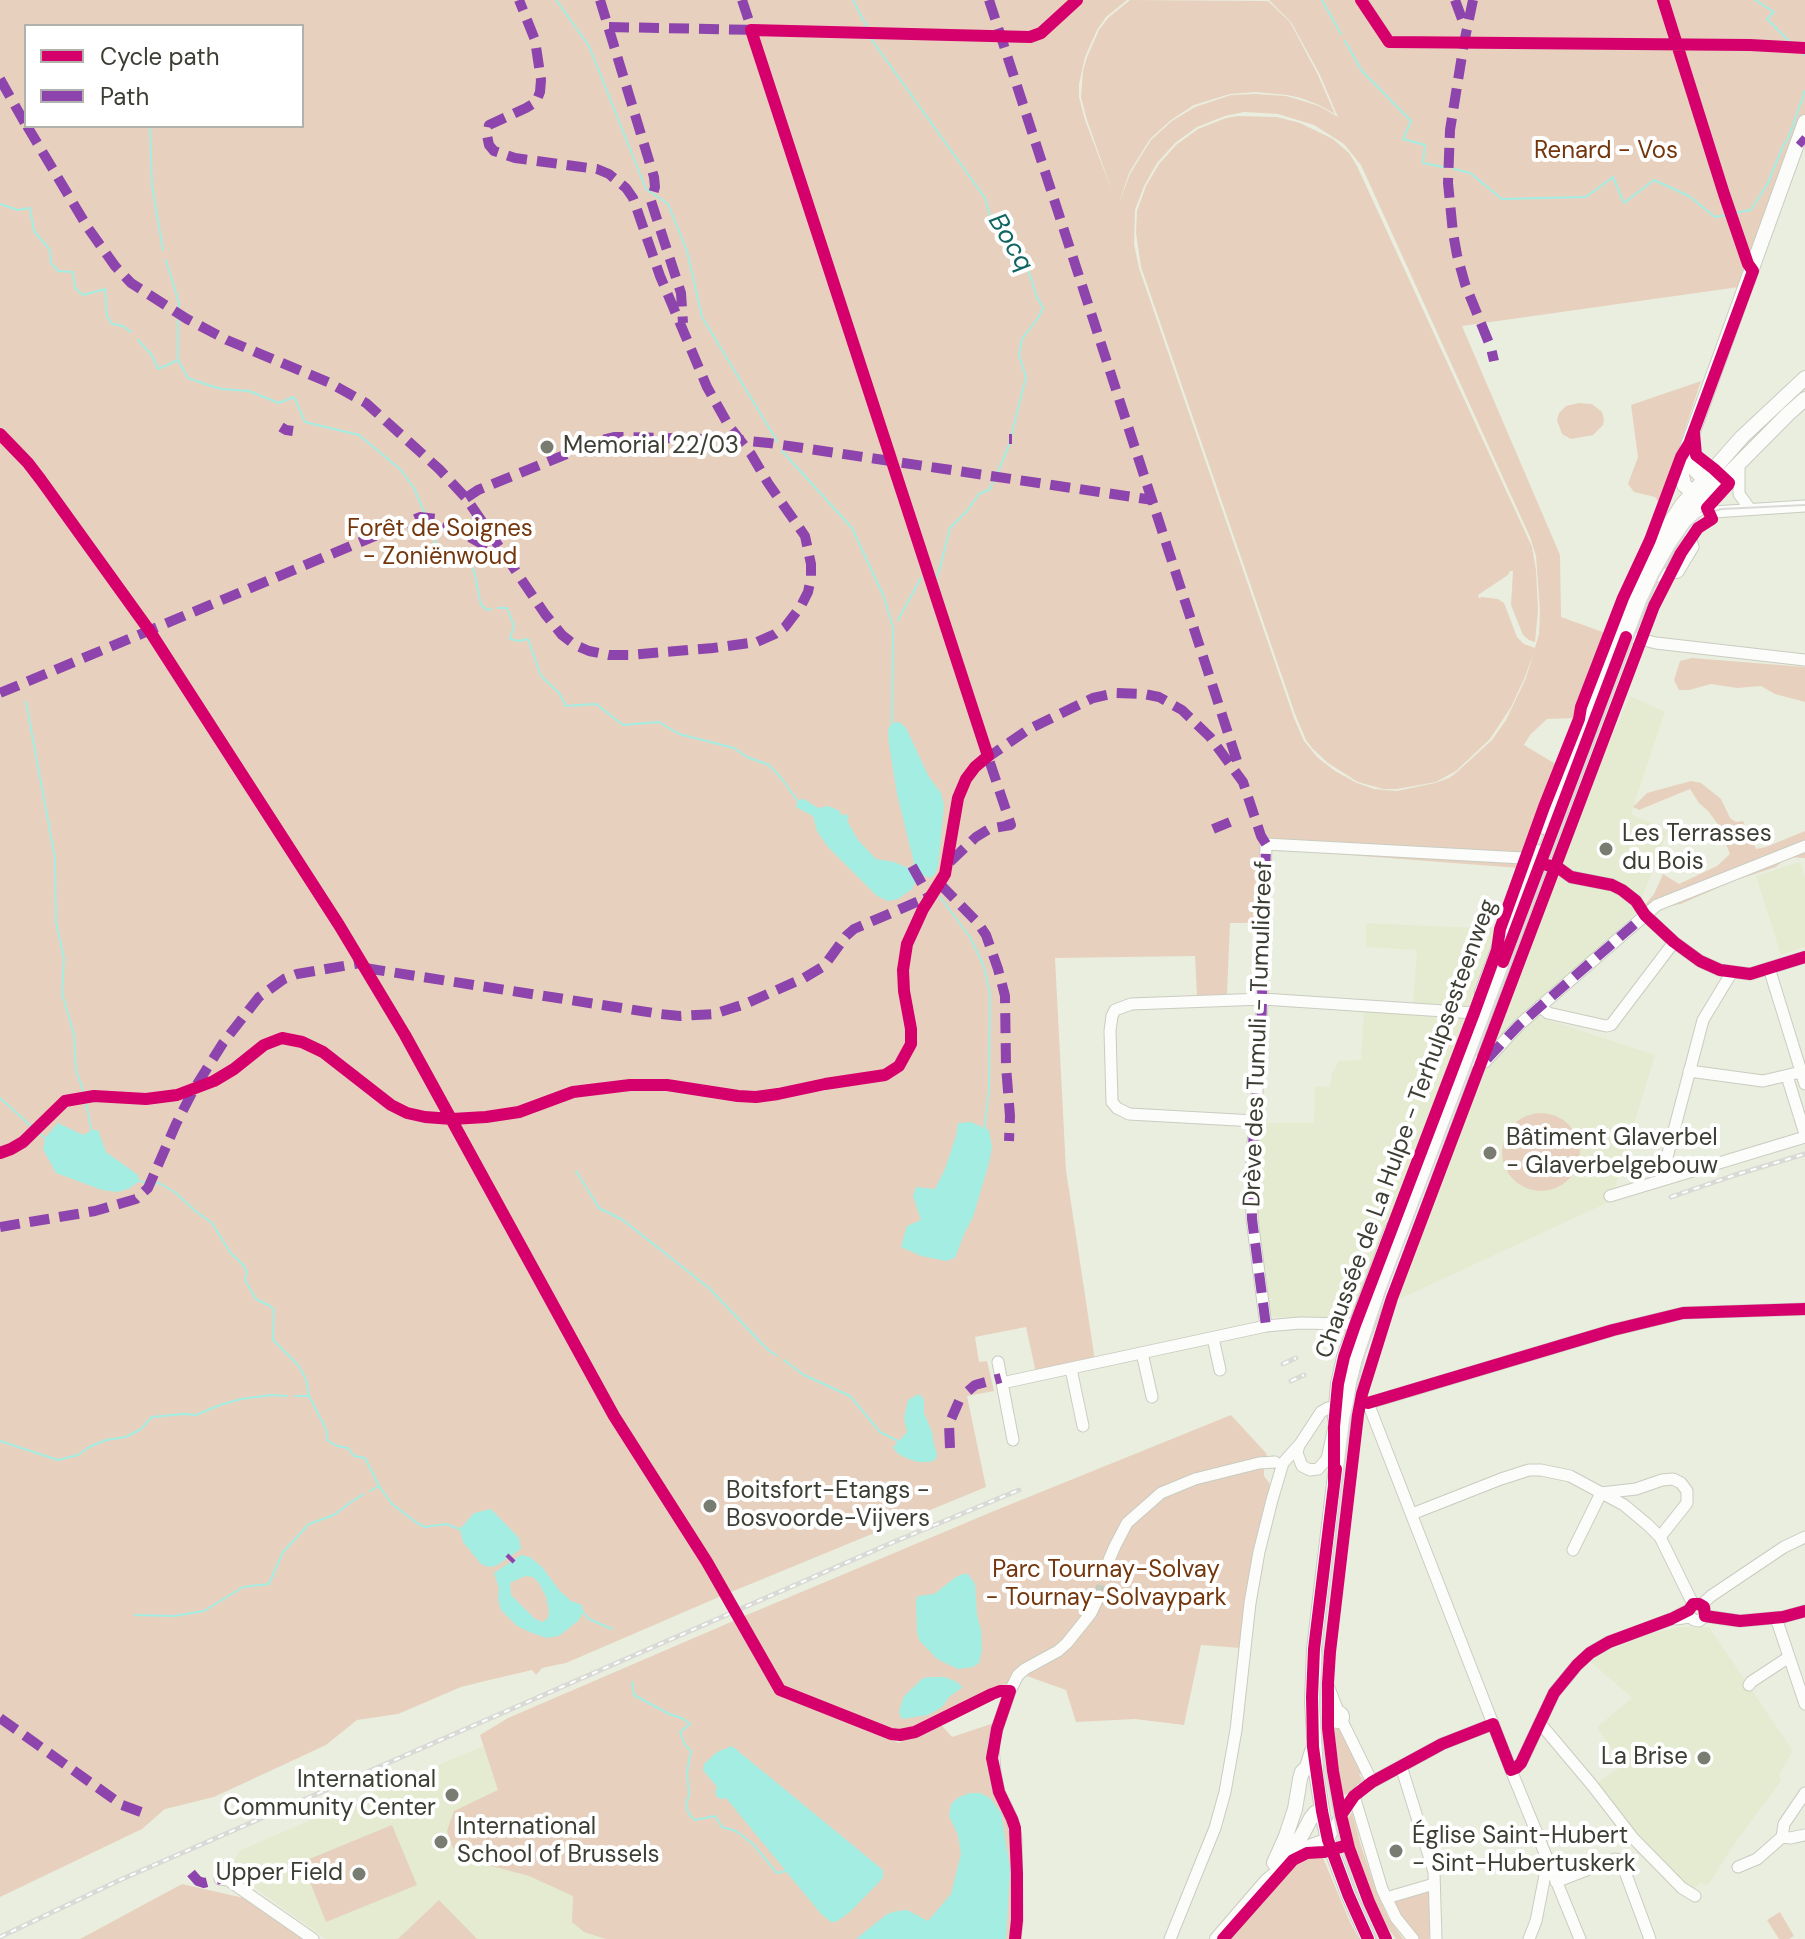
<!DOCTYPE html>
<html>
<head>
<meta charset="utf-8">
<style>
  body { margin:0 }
  #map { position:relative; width:1805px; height:1939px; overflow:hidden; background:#eaeedf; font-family:"DM Sans",sans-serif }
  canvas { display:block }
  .legend { position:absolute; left:24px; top:24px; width:280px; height:104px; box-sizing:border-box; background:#fff; border:2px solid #b1b2ae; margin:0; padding:10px 14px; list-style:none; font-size:24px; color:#3c3e34 }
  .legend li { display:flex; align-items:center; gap:16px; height:40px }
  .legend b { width:40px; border:2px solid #b1b2ae }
</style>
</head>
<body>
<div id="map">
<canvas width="1805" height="1939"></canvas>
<ul class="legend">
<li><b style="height:10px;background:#d6006c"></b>Cycle path</li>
<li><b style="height:10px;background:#8e44ad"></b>Path</li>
</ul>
</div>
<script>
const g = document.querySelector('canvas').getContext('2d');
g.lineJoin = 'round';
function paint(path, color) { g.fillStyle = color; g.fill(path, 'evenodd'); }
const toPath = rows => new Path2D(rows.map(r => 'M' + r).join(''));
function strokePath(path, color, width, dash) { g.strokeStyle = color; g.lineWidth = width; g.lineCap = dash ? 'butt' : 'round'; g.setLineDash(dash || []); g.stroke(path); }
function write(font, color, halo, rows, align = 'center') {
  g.font = font + ' "DM Sans",sans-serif'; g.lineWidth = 8; g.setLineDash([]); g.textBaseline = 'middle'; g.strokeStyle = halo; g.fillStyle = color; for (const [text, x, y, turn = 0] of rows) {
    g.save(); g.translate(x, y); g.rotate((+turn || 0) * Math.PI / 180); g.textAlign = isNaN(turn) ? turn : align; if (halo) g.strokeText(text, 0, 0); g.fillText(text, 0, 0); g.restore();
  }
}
const built = toPath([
  [1630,696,1665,712,1631,814,1668,831,1636,913,1527,1013,1655,1055,1611,1201,1393,1302,1597,769],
  [1800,862,1805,878,1805,947,1781,955,1756,876],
  [1366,923,1497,929,1437,1099,1355,1320,1274,1317,1266,1310,1253,1217,1256,1123,1314,1123,1315,1086,1330,1087,1332,1073,1339,1061,1361,1060,1364,1009,1413,1006,1417,950,1366,947],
  [1679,1627,1709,1627,1793,1751,1779,1775,1781,1781,1735,1843,1708,1885,1700,1883,1693,1889,1659,1859,1594,1785,1623,1765,1597,1727,1632,1698,1590,1661,1612,1649,1649,1634],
  [483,1746,559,1802,769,1939,326,1939,247,1882,223,1867,234,1862,239,1851]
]);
const green = toPath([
  [0,0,1127,0,1106,17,1097,30,1085,57,1079,84,1079,97,1085,120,1113,194,1087,120,1081,97,1083,71,1087,57,1099,30,1108,18,1130,0,1268,1,1290,22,1317,73,1335,114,1319,105,1301,98,1287,95,1256,92,1230,94,1194,105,1171,120,1150,139,1129,173,1119,203,1130,174,1151,140,1172,121,1195,107,1231,95,1256,94,1286,96,1300,100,1319,106,1338,117,1319,73,1291,22,1269,0,1805,0,1805,123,1746,286,1462,326,1560,555,1561,617,1611,635,1578,718,1547,719,1530,735,1524,745,1559,766,1519,868,1270,849,1266,923,1230,923,1227,994,1197,996,1195,956,1055,958,1066,1170,1095,1361,1036,1373,1026,1327,975,1337,979,1362,987,1361,994,1391,967,1396,986,1487,719,1597,566,1663,542,1668,536,1675,532,1670,481,1682,461,1687,398,1714,357,1720,326,1745,214,1797,165,1809,142,1829,0,1897],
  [26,26,302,26,302,126,26,126],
  [1244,112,1278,114,1314,125,1344,144,1361,165,1530,537,1536,556,1540,611,1539,634,1526,678,1506,720,1492,740,1457,772,1449,778,1435,783,1397,791,1374,789,1357,783,1335,771,1318,758,1304,741,1294,718,1139,268,1134,244,1135,210,1144,186,1157,163,1175,143,1197,127,1225,116],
  [1238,116,1277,117,1300,123,1333,139,1349,153,1357,166,1532,547,1536,570,1538,611,1535,642,1529,640,1523,635,1511,605,1513,571,1510,571,1508,575,1478,595,1479,598,1482,597,1498,599,1504,603,1517,637,1524,644,1535,648,1525,677,1511,707,1490,739,1456,771,1436,782,1397,789,1383,789,1358,782,1328,763,1313,749,1306,740,1295,714,1141,267,1136,233,1137,211,1146,186,1159,164,1176,145,1198,129,1226,118],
  [1701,381,1660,504,1655,497,1634,492,1628,484,1638,457,1631,405],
  [1579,403,1592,404,1602,412,1604,420,1603,425,1593,435,1571,439,1562,434,1557,420,1559,413,1566,406],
  [1692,658,1805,667,1805,702,1775,694,1761,686,1737,688,1711,684,1689,690,1679,690,1674,680,1680,661],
  [1691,781,1701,783,1721,799,1730,818,1736,822,1743,821,1756,849,1766,847,1805,831,1805,858,1787,857,1776,867,1733,881,1681,904,1646,910,1644,906,1654,894,1663,874,1679,884,1717,866,1730,854,1717,823,1708,811,1699,803,1690,789,1639,810,1633,807,1647,793],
  '1502 1152a39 39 0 1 1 78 0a39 39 0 1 1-78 0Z',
  [1231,1415,1266,1453,1268,1459,1264,1468,1264,1476,1270,1484,1252,1565,1240,1648,1201,1645,1184,1725,1135,1719,1076,1722,1066,1690,1024,1675,936,1719,952,1737,997,1722,992,1737,1013,1840,1012,1939,606,1939,584,1932,572,1922,573,1896,529,1876,469,1860,453,1848,447,1831,454,1811,498,1790,480,1735,508,1718,738,1619,782,1695,899,1743,927,1724,914,1730,900,1733,887,1730,787,1693,782,1689,742,1617,994,1511],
  [1330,1718,1333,1724,1341,1726,1361,1773,1359,1775,1362,1778,1361,1781,1348,1794,1339,1795,1334,1768,1336,1767,1335,1762,1333,1761,1332,1752],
  [1352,1812,1361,1846,1375,1887,1388,1917,1403,1939,1396,1939,1385,1924,1379,1922,1371,1902,1358,1869,1346,1829,1345,1822],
  [392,1825,417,1885,326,1922,302,1862],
  [1310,1856,1323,1858,1350,1922,1359,1939,1231,1939,1294,1864],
  [182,1884,253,1900,310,1939,80,1939],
  [1424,1891,1428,1892,1429,1895,1431,1934,1429,1939,1416,1939,1404,1926,1394,1902,1395,1900],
  [439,1900,477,1939,398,1939],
  [1780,1912,1794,1936,1789,1939,1779,1939,1767,1920]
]);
const water = toPath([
  [900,722,906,728,929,777,941,793,944,805,938,866,935,874,930,878,919,874,912,889,898,899,888,901,877,896,828,847,817,831,813,816,796,807,798,800,804,799,818,808,828,806,838,810,843,816,847,814,849,816,847,821,858,840,876,859,894,862,908,868,912,867,914,863,897,794,889,744,888,729,892,723],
  [971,1122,989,1130,992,1147,989,1163,973,1217,964,1234,955,1258,946,1261,921,1256,901,1247,907,1226,921,1220,913,1196,916,1187,935,1189,945,1169,956,1136,958,1123],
  [58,1123,83,1135,92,1130,98,1130,106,1152,138,1175,139,1181,130,1188,118,1192,102,1190,56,1173,43,1149,45,1138],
  [919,1394,924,1399,924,1413,932,1432,934,1445,937,1453,936,1459,930,1462,918,1462,906,1458,897,1453,893,1447,907,1432,904,1418,908,1400],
  [491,1509,519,1538,521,1549,496,1566,488,1567,481,1564,463,1542,460,1529,474,1513],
  [521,1555,530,1557,542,1567,559,1590,571,1601,582,1605,583,1612,579,1620,559,1636,547,1638,532,1633,517,1626,501,1610,498,1599,499,1588,494,1573],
  [525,1576,533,1577,539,1583,546,1597,549,1611,548,1618,543,1622,535,1619,511,1595,510,1583],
  [963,1574,968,1574,975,1584,977,1615,981,1630,982,1650,979,1663,973,1667,958,1669,937,1659,919,1640,917,1631,916,1600,918,1596,934,1594,956,1577],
  [932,1677,944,1677,955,1681,963,1687,949,1697,942,1707,928,1715,902,1719,899,1712,904,1696,923,1678],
  [732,1746,883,1870,883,1878,850,1912,836,1922,831,1922,821,1914,726,1798,721,1799,717,1797,715,1792,717,1787,703,1770,704,1764,717,1752],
  [970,1793,980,1793,990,1798,1001,1813,1010,1869,1006,1939,856,1939,887,1914,897,1911,907,1910,928,1921,951,1894,961,1854,958,1835,949,1816,951,1804,959,1797]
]);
const stream = toPath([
  [556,0,589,46,646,189,668,204,687,251,702,317,777,441],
  [853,0,868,29],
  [1322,0,1341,34],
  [1755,0,1774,12,1767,19,1791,43],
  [869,36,985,198,990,217,1000,224,1010,245,1030,275,1036,295,1043,308,1038,318,1022,339,1019,355,1026,377,1009,445,997,474],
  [1345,41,1362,71,1411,121,1403,139,1425,145,1423,163,1443,167],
  [1802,52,1805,55],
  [150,126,152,186,163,250],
  [1454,169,1470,173,1502,199,1586,197,1613,177,1624,203,1654,180,1689,196,1715,217,1727,215],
  [0,204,18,210,30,208,34,231,50,250,51,263,58,271,73,272,75,288,83,295,105,289,107,316,112,324,123,326,131,332],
  [1734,213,1751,210,1768,183,1783,146,1788,139,1805,91],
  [166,260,179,303,179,308],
  [138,340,151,354,158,369,178,360,188,378,211,386,222,389,249,391,279,403,294,397,305,422,359,435,401,470,414,488,425,514],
  [178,359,178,320],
  [782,451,852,528,884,597,893,628,892,723],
  [426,520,439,551,446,558,455,562,462,556,469,560,474,571,481,605,488,610,491,609],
  [935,580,940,568,950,528,967,511,979,494,990,489,994,479],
  [498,608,507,608,514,626,510,639,519,641,528,639,541,676,559,693,566,706,596,704,623,725,659,722,679,734,734,748,747,757,769,765,782,779,797,800],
  [898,620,921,578],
  [26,702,55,858,56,922,64,959,62,993,74,1035,76,1071,84,1092],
  [940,897,970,937,983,964,990,994,989,1090,984,1130],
  [0,1098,31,1126],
  [86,1102,92,1133],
  [37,1131,45,1138],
  [576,1171,599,1208,623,1220,709,1288,767,1349,777,1356],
  [138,1181,145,1182],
  [155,1184,159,1183,176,1193,194,1210,212,1223,230,1252,244,1266,247,1272,245,1280,256,1299,270,1306,274,1310,273,1340,298,1365,306,1379,309,1396,326,1429,328,1441,337,1446,348,1448,354,1456,365,1458,379,1486,392,1504,417,1523,425,1527,446,1524,462,1530],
  [784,1360,804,1375,850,1396,880,1432,898,1441],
  [295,1396,309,1396],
  [0,1441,58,1460,78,1455,89,1447,106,1440,126,1437,141,1429,152,1417,183,1414,196,1415,220,1405,241,1399,271,1395,287,1396],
  [370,1491,379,1486],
  [583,1612,589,1619,612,1629],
  [135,1615,174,1616,204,1611,243,1587,269,1584,283,1552,309,1524,334,1515,351,1502,364,1494],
  [632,1682,634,1695,669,1714,682,1718,690,1724,680,1732,685,1745,691,1751,687,1772,689,1795,686,1805,689,1814,695,1820,715,1816,722,1827,736,1831,753,1844,777,1873,786,1871]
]);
const minorTunnel = toPath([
  [1099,1596,1109,1560]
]);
const minor = toPath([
  [1739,464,1739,494,1750,509],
  [1689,531,1698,521,1713,512,1805,506],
  [1652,577,1678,572,1693,547,1687,525],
  [1620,634,1656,643,1805,660],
  [1769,968,1805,1084],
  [1540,1006,1548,1013,1606,1026,1611,1025,1674,942],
  [1466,1059,1480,1063,1485,1062,1519,1025,1657,905,1805,846],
  [1689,1071,1763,1081,1801,1072],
  [1787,1076,1805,1134],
  [1255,1121,1129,1114,1117,1108,1112,1102,1110,1031,1112,1016,1115,1010,1131,1004,1263,999,1474,1013],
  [1661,1180,1703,1020,1732,972],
  [1610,1196,1805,1137],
  [1266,1326,1252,1219,1251,1171,1261,1038,1266,844,1523,858,1560,869,1571,877,1612,885,1622,890,1636,901,1645,915,1674,942,1700,961,1720,970,1750,974,1805,957],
  [1213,1338,1220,1370],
  [1142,1353,1152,1397],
  [998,1362,1013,1440],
  [1071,1369,1083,1426],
  [1002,1383,1266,1326,1300,1323,1350,1324,1355,1325],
  [1368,1403,1511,1770,1580,1939],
  [1299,1445,1297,1453,1302,1466,1310,1470,1318,1469,1327,1459,1334,1427],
  [1412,1514,1501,1479,1529,1470,1541,1470,1570,1476,1624,1505,1648,1525,1660,1537,1693,1604],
  [1573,1550,1601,1493,1636,1489,1662,1480,1673,1479,1681,1483,1687,1491,1687,1503,1660,1537],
  [1109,1560,1115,1546,1127,1523,1161,1493,1195,1479,1259,1463,1275,1462],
  [1701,1605,1711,1596,1784,1547,1805,1537],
  [1705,1616,1740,1621,1783,1617,1805,1611],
  [1776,1618,1805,1704],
  [1676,1619,1690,1617,1694,1620,1699,1621,1705,1616],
  [1315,1652,1338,1711],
  [1749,1685,1751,1682,1789,1657],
  '1332.5 1717a5.5 5.5 0 1 1 11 0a5.5 5.5 0 1 1-11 0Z',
  [1342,1721,1372,1782],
  [1539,1725,1544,1728,1592,1785,1633,1838,1682,1888,1695,1896],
  [1401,1766,1434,1872,1436,1939],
  [1511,1770,1516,1768,1521,1763,1554,1693,1577,1665,1590,1653,1609,1642,1671,1619,1689,1610,1693,1604,1699,1604,1704,1607,1705,1616],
  [1354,1796,1382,1889,1396,1918,1413,1939],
  [1782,1837,1790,1838,1805,1835],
  [1328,1840,1343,1811,1361,1789,1372,1782,1442,1744,1493,1724],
  [1738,1867,1757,1859,1782,1837,1784,1824,1805,1793],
  [220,1879,228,1880,313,1939],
  [1556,1882,1615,1859,1621,1861,1650,1939],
  [1386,1898,1434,1884],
  [1015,1939,1017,1920,1016,1838,1012,1819,999,1792,995,1772,993,1746,997,1729,1010,1691,1018,1675,1025,1669,1058,1651,1067,1643,1091,1613,1099,1596],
  [1170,1939,1215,1828,1225,1792,1236,1730,1250,1603,1259,1552,1272,1500,1283,1463,1300,1444,1321,1412,1328,1408,1362,1405,1613,1330,1683,1313,1805,1309],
  [1529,1939,1536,1921,1546,1870,1550,1868]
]);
const major = toPath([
  [1690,446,1691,463,1695,470,1705,480],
  [1698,496,1684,485,1681,470,1683,459,1805,122],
  [1544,827,1607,658,1645,565,1658,541,1682,505,1742,437,1805,378],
  [1482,992,1535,851],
  [1335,1418,1338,1384,1344,1357,1392,1229],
  [1288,1857,1295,1852,1328,1840],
  [1274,1863,1286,1836,1295,1809,1300,1779,1302,1772,1307,1767,1312,1751],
  [1217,1939,1266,1882,1278,1872,1302,1835,1311,1818,1315,1813,1322,1811],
  [1368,1939,1348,1894,1328,1840,1324,1822,1316,1772,1312,1701,1314,1649,1334,1483,1349,1383,1355,1359,1626,637,1647,586,1673,538,1690,513,1788,414,1805,399]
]);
const tram = toPath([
  [1377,1939,1356,1891,1338,1835,1325,1767,1320,1705,1323,1641,1350,1420,1364,1357,1386,1291,1526,921,1646,604,1659,576,1675,548,1690,526,1700,517,1709,512,1722,509,1805,505]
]);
const rail = toPath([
  [1671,1197,1735,1175,1805,1154],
  [1283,1364,1296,1358],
  [1291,1381,1304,1375],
  [0,1937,120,1880,889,1544,1019,1490]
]);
const quiet = toPath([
  [600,0,654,177,655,187,651,201,681,293,683,323],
  [742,0,754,36],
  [989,0,1240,770],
  [1455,0,1462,19,1468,24],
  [1473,0,1464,43,1450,130,1448,183,1453,233,1457,255,1465,284,1491,348,1494,361],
  [609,27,758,30],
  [0,79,26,125],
  [27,126,88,228,115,266,131,283,187,319,227,340,330,383,366,403,439,469,466,498,545,614,562,635,575,645,589,651,609,655,629,655,713,648,757,642,775,634,785,627,801,606,808,592,811,578,811,564,805,536,768,483,751,454,729,426,707,387,660,276,633,198,626,188,609,174,597,169,515,158,494,151,489,145,487,135,489,125,526,108,536,102,540,92,541,80,535,40,519,0],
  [1799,139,1805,144],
  [281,427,286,430,293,431],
  [1009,439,1012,439],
  [466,498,478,490,599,441,614,437,627,437,738,440,769,443,1153,500],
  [0,693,420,517,437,519,498,553,505,555],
  [984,760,1029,729,1093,698,1116,693,1144,694,1159,697,1182,710,1210,737,1243,782,1261,836,1266,844,1261,1038,1251,1171,1252,1219,1266,1326],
  [1213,829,1230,822],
  [950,862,976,837,989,829,1011,825,986,751],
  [912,866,930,898],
  [940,884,978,923,986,935,998,969,1005,996,1006,1066,1010,1116,1009,1141],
  [365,968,660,1014,680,1016,714,1014,745,1004,804,978,824,966,846,936,854,929,926,898],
  [1487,1059,1519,1025,1645,915],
  [0,1227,95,1211,136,1199,148,1188,176,1124,194,1089,223,1043,259,997,284,979,297,974,361,963],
  [968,1391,975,1385,1001,1378],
  [950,1448,949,1424,959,1401],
  [509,1560,512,1557],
  [0,1718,122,1805,141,1812],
  [191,1873,198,1881,204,1883,220,1879]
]);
const cycleway = toPath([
  [1361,0,1389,42,1750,45,1805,48],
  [0,434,28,463,41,480,149,630,339,925,405,1035,614,1416,707,1562,780,1690,891,1734,900,1735,915,1732,992,1694,1000,1691,1010,1691,997,1729,992,1758,999,1792,1012,1819,1015,1828,1017,1874,1017,1920,1015,1939],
  [1544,864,1560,869,1571,877,1612,885,1622,890,1636,901,1645,915,1674,942,1700,961,1720,970,1750,974,1805,957],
  [1503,962,1626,637],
  [0,1153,11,1149,23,1142,65,1101,94,1096,146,1099,177,1095,214,1081,234,1069,264,1045,282,1038,302,1042,323,1052,391,1105,407,1113,425,1117,452,1119,486,1117,519,1112,573,1092,630,1085,667,1085,738,1096,756,1097,778,1094,825,1084,885,1075,899,1066,911,1044,911,1029,904,991,903,970,907,944,923,909,945,874,958,798,966,779,975,767,988,756,751,30,1030,37,1041,33,1077,0],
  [1368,1403,1613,1330,1683,1313,1805,1309],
  [1336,1469,1314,1649,1312,1697,1313,1747,1322,1811,1328,1840,1348,1894,1368,1939],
  [1334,1483,1334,1427,1338,1384,1344,1357,1355,1325,1474,1013,1497,950,1500,929,1544,807,1579,719,1581,707,1623,598,1650,540,1681,457,1689,444,1753,271,1748,264,1724,194,1663,0],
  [1705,1616,1740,1621,1783,1617,1805,1611],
  [1341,1815,1354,1796,1372,1782,1442,1744,1493,1724,1511,1770,1516,1768,1521,1763,1554,1693,1577,1665,1590,1653,1609,1642,1671,1619,1689,1610,1693,1604,1699,1604,1704,1607,1705,1616],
  [1223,1939,1293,1860,1307,1853,1324,1852,1344,1846],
  [1386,1939,1369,1902,1349,1848,1341,1815,1333,1771,1328,1728,1328,1683,1330,1652,1358,1415,1362,1394,1392,1298,1654,606,1681,553,1698,528,1712,519,1707,508,1728,485,1729,483,1714,469,1696,455,1694,433]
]);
const markers = [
  [547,447,8,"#797c70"],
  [1606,849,8,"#797c70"],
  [1490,1153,8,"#797c70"],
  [710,1506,8,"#797c70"],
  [1704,1758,8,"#797c70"],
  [452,1795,8,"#797c70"],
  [441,1842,8,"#797c70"],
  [1396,1851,8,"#797c70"],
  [359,1874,8,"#797c70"]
];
const parkNames = [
  ["Renard - Vos",1606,152],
  ["Forêt de Soignes",440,530],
  ["- Zoniënwoud",440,558],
  ["Parc Tournay-Solvay",1106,1571],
  ["- Tournay-Solvaypark",1106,1599]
];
const poiNames = [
  ["Memorial 22/03",563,447],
  ["Les Terrasses",1622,835],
  ["du Bois",1622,863],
  ["Bâtiment Glaverbel",1506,1139],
  ["- Glaverbelgebouw",1506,1167],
  ["Boitsfort-Etangs -",726,1492],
  ["Bosvoorde-Vijvers",726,1520],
  ["La Brise",1688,1758,"right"],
  ["International",436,1781,"right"],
  ["Community Center",436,1809,"right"],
  ["International",457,1828],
  ["School of Brussels",457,1856],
  ["Église Saint-Hubert",1412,1837],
  ["- Sint-Hubertuskerk",1412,1865],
  ["Upper Field",343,1874,"right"]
];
const streetNames = [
  ["Drève des Tumuli - Tumulidreef",1259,1034,-88],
  ["Chaussée de La Hulpe - Terhulpsesteenweg",1407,1129,-70]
];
const waterNames = [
  ["Bocq",1010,243,59]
];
paint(built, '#e4ebd1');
paint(green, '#e7d1be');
paint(water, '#a4ede2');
strokePath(stream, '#a4ede2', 2);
strokePath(minorTunnel, '#c7cbbd', 11, [11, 5.5]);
strokePath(minor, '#c9ccc0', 13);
strokePath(major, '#c9ccc0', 16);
strokePath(minor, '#fcfcfa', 11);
strokePath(major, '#fcfcfa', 14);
strokePath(tram, '#d9dad6', 2);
strokePath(rail, '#d9dad6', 5);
strokePath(rail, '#fff', 2, [6]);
strokePath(quiet, '#8e44ad', 10, [20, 10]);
strokePath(cycleway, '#d6006c', 12);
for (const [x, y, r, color] of markers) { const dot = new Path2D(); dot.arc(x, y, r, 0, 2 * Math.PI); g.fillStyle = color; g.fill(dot); strokePath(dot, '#fff', 3); }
write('24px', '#74360c', '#fff', parkNames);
write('24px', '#3c3e34', '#fff', poiNames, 'left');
write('24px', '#3c3e34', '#fff', streetNames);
write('italic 26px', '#0f6560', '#fff', waterNames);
</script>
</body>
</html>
